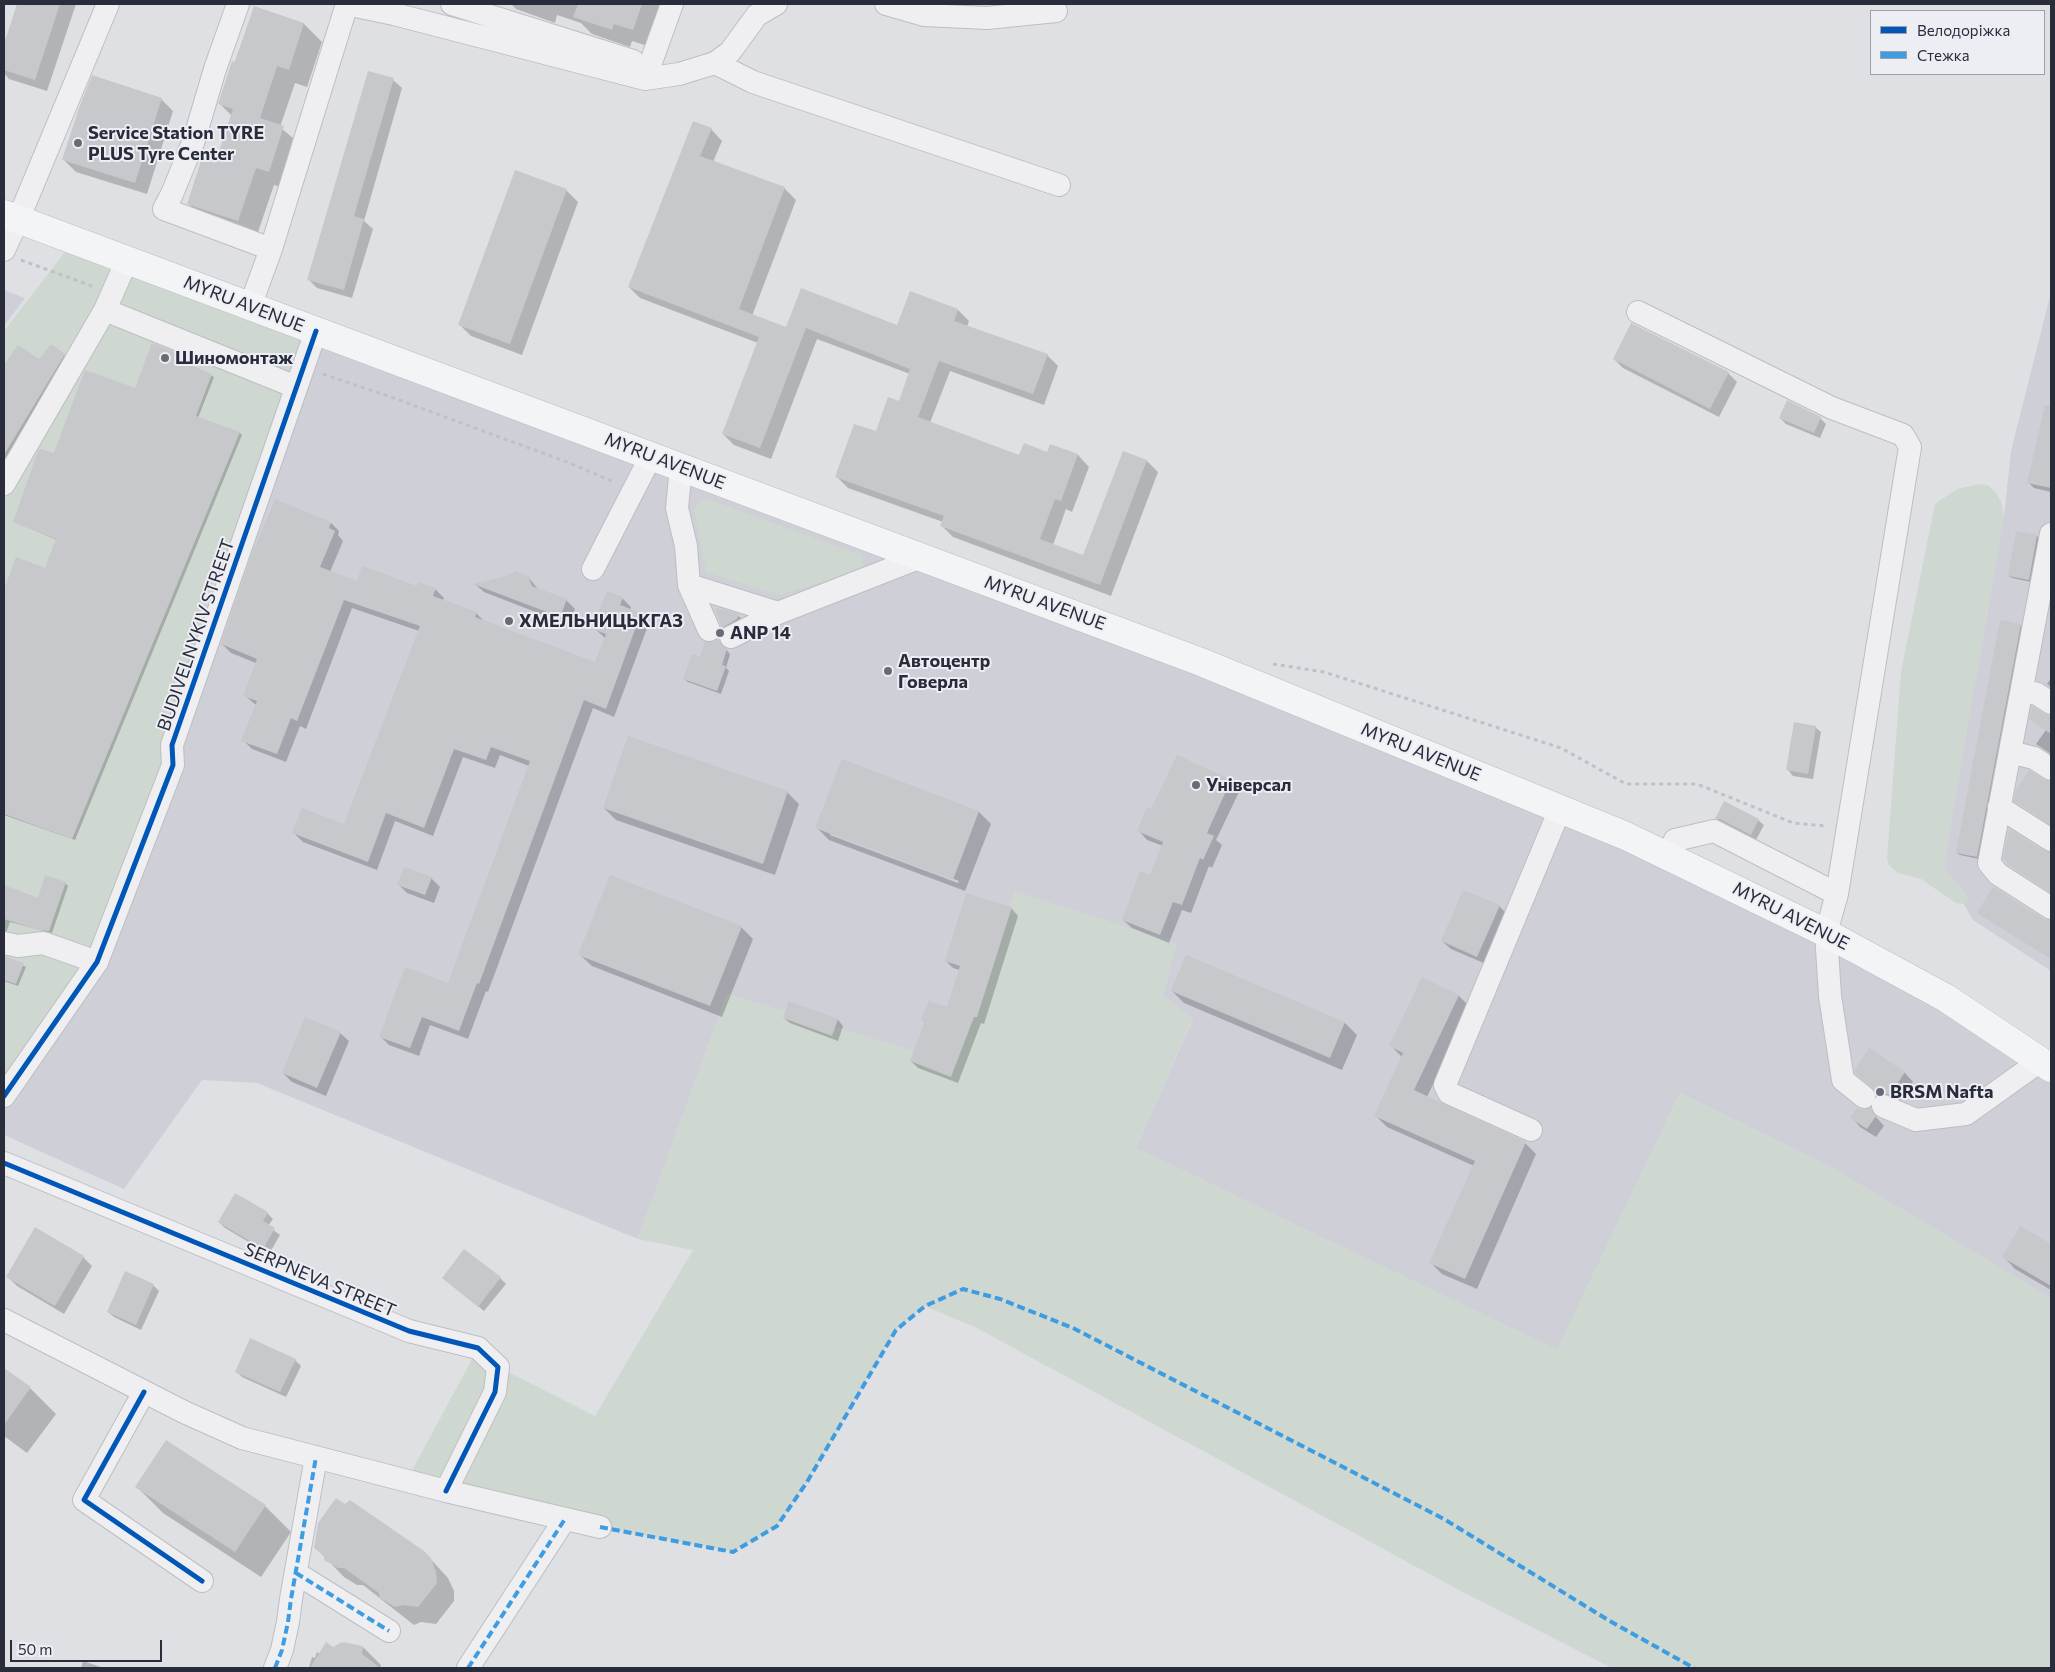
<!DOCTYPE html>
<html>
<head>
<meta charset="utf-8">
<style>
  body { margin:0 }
  #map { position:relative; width:2055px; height:1672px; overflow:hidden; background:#dfe0e4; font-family:Commissioner,sans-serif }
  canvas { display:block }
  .frame { position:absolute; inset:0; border:5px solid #282c3b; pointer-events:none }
  .legend { position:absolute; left:1870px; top:10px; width:175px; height:65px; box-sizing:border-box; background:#edeef4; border:1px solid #9ea0aa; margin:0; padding:6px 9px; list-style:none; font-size:15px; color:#282c3b }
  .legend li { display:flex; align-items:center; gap:10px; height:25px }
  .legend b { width:25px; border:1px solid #9ea0aa }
  .scale { position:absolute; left:10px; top:1640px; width:152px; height:22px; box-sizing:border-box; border:2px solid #282c3b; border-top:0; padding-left:6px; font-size:15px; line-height:18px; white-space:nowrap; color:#282c3b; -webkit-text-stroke:4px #edeef4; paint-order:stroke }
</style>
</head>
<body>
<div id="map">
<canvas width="2055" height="1672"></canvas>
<div class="frame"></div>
<ul class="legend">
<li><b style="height:6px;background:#0057b8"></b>Велодоріжка</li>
<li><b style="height:6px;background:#3d9ce2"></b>Стежка</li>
</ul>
<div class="scale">50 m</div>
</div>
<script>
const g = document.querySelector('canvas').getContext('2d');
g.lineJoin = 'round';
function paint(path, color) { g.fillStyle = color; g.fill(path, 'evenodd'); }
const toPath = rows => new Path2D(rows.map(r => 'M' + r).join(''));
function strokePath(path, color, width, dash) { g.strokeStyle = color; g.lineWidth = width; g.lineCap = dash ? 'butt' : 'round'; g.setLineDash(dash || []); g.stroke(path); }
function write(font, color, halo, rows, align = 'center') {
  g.font = font + ' Commissioner,sans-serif'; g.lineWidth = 4; g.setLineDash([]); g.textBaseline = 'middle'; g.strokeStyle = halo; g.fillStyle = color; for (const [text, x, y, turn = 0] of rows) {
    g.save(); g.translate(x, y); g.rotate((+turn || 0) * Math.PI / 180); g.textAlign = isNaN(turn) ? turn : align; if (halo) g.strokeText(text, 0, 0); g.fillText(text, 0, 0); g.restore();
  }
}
const built = toPath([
  [4,290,25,298,4,326],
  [2051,292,2051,971,1973,920,1964,904,1969,898,1944,868,1948,837,2004,517,2011,451],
  [305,337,1198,670,1623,845,1941,1006,2051,1078,2051,1298,1827,1165,1680,1093,1557,1350,1136,1148,1193,1019,1163,996,1176,943,1015,892,952,1063,727,994,638,1239,257,1083,202,1080,124,1189,4,1135,4,1081]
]);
const green = toPath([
  [68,248,305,337,165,763,90,958,4,1081,4,331],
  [1981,484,1989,486,1996,493,2001,502,2004,517,1948,837,1944,868,1969,898,1964,904,1956,903,1921,879,1898,873,1889,865,1887,858,1901,672,1935,504,1957,489],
  [705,498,861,555,864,569,779,595,706,572,694,508],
  [1015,891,1176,943,1163,996,1193,1018,1136,1148,1557,1349,1680,1093,1827,1165,2051,1298,2051,1668,1612,1668,1459,1590,975,1327,925,1306,896,1330,807,1482,777,1526,733,1552,600,1527,407,1480,478,1348,498,1367,595,1416,693,1250,638,1239,727,994,951,1062]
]);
const shadow = toPath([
  [18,4,76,4,47,91,9,79,4,73,4,48],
  [511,4,659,4,664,8,651,47,632,41,630,47,592,34,581,23,557,15,555,23,516,9],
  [254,8,304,24,322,42,307,87,295,83,280,127,301,145,287,189,274,185,256,238,206,221,188,203,216,164,232,116,220,104],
  [393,80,402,88,364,221,373,229,352,298,317,288,308,279],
  [161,99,173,111,147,194,76,172,64,160],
  [711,129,722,141,713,162,784,188,796,200,752,316,786,329,801,290,898,327,958,310,969,321,967,327,1047,355,1058,366,1044,405,950,371,930,423,1020,457,1048,454,1051,445,1078,455,1089,467,1072,512,1066,509,1053,545,1084,557,1124,452,1147,461,1158,472,1111,596,953,537,942,526,943,522,848,488,837,477,877,433,900,402,910,374,817,339,771,459,734,445,723,434,758,343,640,298,629,287],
  [566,190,578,202,522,355,471,336,459,324],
  [18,346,40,361,64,355,66,357,17,442,4,461,4,367],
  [185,358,188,360,186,364,214,377,198,418,240,433,242,435,75,840,4,815,4,592,17,559,45,569,57,540,15,522,55,455,135,390],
  [1614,359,1728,373,1737,382,1719,417,1623,368],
  [1788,402,1820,418,1826,424,1820,438,1786,424,1780,418],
  [2044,412,2051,413,2051,492,2034,488,2028,482],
  [331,523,339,531,338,535,343,541,330,572,357,582,435,589,444,598,443,601,476,613,485,622,595,664,605,638,594,628,622,598,631,607,630,610,641,614,649,623,614,717,593,708,488,992,486,991,468,1039,430,1025,419,1056,389,1045,380,1036,449,984,529,766,500,755,495,768,463,757,433,836,395,821,377,870,303,842,294,833,344,826,419,631,352,608,306,729,300,726,286,762,252,749,243,740,256,705,244,695,256,663,231,653,222,644],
  [2017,533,2037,536,2039,539,2031,582,2012,578,2009,576],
  [528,577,538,589,566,600,575,609,569,625,484,592,476,585],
  [717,612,738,616,741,618,740,621,725,630],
  [2020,625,2023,628,1979,859,1960,855,1957,853],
  [718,640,730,654,726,668,729,671,721,694,688,682,684,679],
  [2051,678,2051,687,2047,684],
  [2044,715,2051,717,2051,754,2036,744,2046,730],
  [1815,727,1821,732,1813,779,1793,776,1788,770],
  [1178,756,1231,781,1240,790,1216,840,1222,845,1212,868,1209,866,1191,913,1182,910,1169,943,1132,928,1123,920,1151,877,1163,846,1147,840,1139,831,1152,811],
  [842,760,979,812,991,824,965,891,829,840,817,828],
  [830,832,959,881,958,883,830,835],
  [787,792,799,804,775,875,616,820,604,808],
  [1716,818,1758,820,1764,825,1756,840,1727,825,1722,824],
  [431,878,440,887,434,903,407,893,399,885],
  [65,883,68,886,52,933,10,922,6,933,4,934,4,886,38,900],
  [1499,906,1508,915,1486,964,1451,949,1442,941],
  [1011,908,1018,916,984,1024,981,1023,958,1083,918,1068,911,1061,926,1023,923,1020,947,1009,960,970,953,968,946,961],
  [741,927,753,939,722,1017,592,966,580,955],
  [1187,956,1345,1023,1357,1035,1342,1070,1184,1003,1172,991],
  [4,957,26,967,18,986,4,981],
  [1423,979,1459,996,1470,1007,1427,1097,1525,1143,1536,1154,1477,1289,1442,1274,1431,1263,1474,1166,1387,1127,1376,1116,1402,1057,1391,1046],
  [790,1003,838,1020,843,1026,838,1041,790,1023,784,1018],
  [340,1033,349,1041,326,1096,292,1082,283,1073],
  [1869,1050,1905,1073,1913,1082,1899,1103,1886,1103,1878,1094],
  [1870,1110,1884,1126,1876,1137,1860,1127,1852,1118],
  [267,1213,273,1219,268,1226,280,1235,269,1254,225,1228,219,1222],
  [2021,1227,2051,1245,2051,1290,2015,1269,2004,1257],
  [83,1257,92,1266,64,1314,17,1286,8,1277],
  [444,1278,500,1278,506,1284,484,1311],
  [153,1285,159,1291,141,1330,114,1317,108,1312],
  [295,1360,301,1366,286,1397,242,1377,236,1371],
  [4,1369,30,1388,56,1414,27,1453,4,1436],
  [137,1487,265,1506,291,1532,261,1577,163,1513],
  [315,1547,424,1552,448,1578,454,1591,454,1601,436,1624,421,1622,414,1625,363,1585,357,1585,344,1577],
  [342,1643,363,1647,381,1665,380,1668,309,1668,312,1657,315,1658,317,1652,320,1654],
  [83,1661,104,1668,81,1668]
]);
const building = toPath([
  [17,4,60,4,35,80,4,70,4,44],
  [578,4,642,4,633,30,614,24,612,30,573,17],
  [254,6,304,23,289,70,277,66,260,118,284,126,269,172,256,168,238,221,187,204,202,158,215,163,233,109,218,104,232,61,235,62],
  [368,71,394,78,354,216,364,219,344,290,307,280],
  [92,75,162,98,135,183,62,160,79,108],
  [693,121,712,128,700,156,785,187,739,309,786,327,801,288,897,325,910,291,958,309,954,321,1048,354,1033,394,939,361,918,417,1019,455,1024,443,1047,452,1050,444,1078,454,1061,501,1055,499,1040,539,1083,555,1123,451,1147,460,1100,585,940,526,944,516,835,477,854,424,876,431,888,397,899,401,910,369,806,328,760,448,722,434,759,337,628,287],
  [515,170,567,189,510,344,458,325],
  [1631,323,1729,372,1710,409,1613,359],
  [152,343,186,357,184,362,212,374,196,416,240,432,72,839,4,814,4,590,16,557,45,568,56,539,13,522,38,451,40,449,54,453,85,370,135,388],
  [51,344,65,354,4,455,4,365,18,345,39,359],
  [1787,400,1821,417,1814,433,1779,418],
  [2045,405,2051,406,2051,488,2027,483],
  [275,499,331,522,329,528,335,531,320,567,357,581,362,566,417,586,418,582,436,588,433,596,477,612,475,617,595,662,606,634,592,629,607,591,623,597,620,605,641,613,606,709,584,700,479,984,477,983,459,1031,422,1017,410,1048,379,1037,405,967,448,983,530,761,491,747,486,760,454,749,424,828,386,813,368,862,292,833,302,808,344,824,420,626,344,600,297,721,291,718,277,754,241,741,257,701,243,696,257,659,221,644,252,554],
  [2016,531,2037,535,2029,580,2008,576],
  [516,571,528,576,532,586,567,599,560,617,473,584,506,576],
  [717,608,739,614,737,619,722,628,716,612],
  [2000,620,2021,624,1977,857,1956,853],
  [718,639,720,643,727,649,722,665,726,666,717,691,683,679,692,654,700,657,705,642,714,642],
  [2032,706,2044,714,2051,716,2051,734,2029,719],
  [1794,722,1816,726,1808,774,1786,770],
  [628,736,788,791,763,864,603,808],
  [1177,755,1231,780,1207,833,1214,836,1203,860,1200,858,1182,905,1173,902,1160,935,1122,920,1140,871,1150,875,1163,842,1137,831,1147,807,1151,809],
  [842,759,979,811,953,880,815,828],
  [2029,770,2044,780,2051,782,2051,825,2014,801,2016,790],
  [1724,801,1759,819,1751,835,1720,819,1715,819],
  [2009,829,2044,851,2051,853,2051,893,2007,864,2008,863,2003,859],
  [404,867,432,877,425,895,397,885],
  [45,875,66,882,49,931,39,930,4,919,4,885,38,898],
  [610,875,742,926,710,1006,578,955],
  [1993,887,2044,919,2051,921,2051,959,1977,913],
  [1463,890,1500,905,1477,957,1441,941],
  [966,893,1012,907,977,1017,974,1017,951,1077,910,1061,925,1021,921,1020,929,1001,947,1007,960,966,945,961],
  [1186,955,1345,1022,1330,1058,1171,991],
  [4,956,24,963,16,984,4,980],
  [1422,977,1459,995,1414,1090,1526,1142,1465,1279,1429,1263,1475,1161,1374,1116,1403,1053,1389,1046],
  [789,1001,838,1019,832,1036,783,1018],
  [305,1017,341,1032,317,1088,282,1073],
  [1869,1048,1905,1072,1890,1095,1882,1093,1877,1095,1872,1087,1855,1073,1855,1069],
  [1857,1108,1862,1110,1870,1108,1876,1116,1867,1129,1850,1118],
  [235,1193,268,1212,263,1221,275,1228,263,1249,218,1222],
  [2020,1226,2051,1244,2051,1286,2002,1257],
  [35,1227,84,1256,55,1306,6,1277],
  [464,1249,501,1277,478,1307,442,1278],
  [125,1271,154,1284,136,1325,107,1312],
  [250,1338,296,1359,280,1392,235,1372],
  [4,1368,31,1387,4,1425],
  [166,1440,266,1505,235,1552,135,1487],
  [336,1498,345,1504,350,1500,424,1551,431,1558,436,1572,437,1583,418,1607,403,1605,395,1607,380,1598,379,1593,344,1568,338,1568,324,1560,324,1556,314,1548,318,1523],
  [326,1642,333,1647,342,1642,363,1646,362,1654,380,1668,310,1668]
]);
const path = toPath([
  [21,260,92,286],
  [323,374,391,397,567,462,614,482],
  [1273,664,1324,672,1561,748,1626,784,1697,784,1793,823,1827,826]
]);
const minor = toPath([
  [238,4,215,69,194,140,172,194,164,209,271,249],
  [346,4,394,14,645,79,679,74,715,63,730,52,757,15,776,4],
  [452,4,633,61],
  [886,4,924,15,987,18,1056,11],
  [715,63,753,82,1059,185],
  [645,79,672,4],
  [4,250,18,220,108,4],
  [246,305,255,293,271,249,347,4],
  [105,310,296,387],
  [1638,312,1832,408,1903,435,1910,447,1837,894,1826,933,1830,996,1843,1080,1864,1097],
  [681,467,677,508,686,546,689,585,709,630],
  [4,484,105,310,127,260],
  [2051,534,1989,863,1998,874,2051,908],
  [593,569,651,456],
  [689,585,778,613],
  [731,637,778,613,921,557],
  [2022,690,2037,694,2051,703],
  [2010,752,2034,758,2051,769],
  [1999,807,2051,840],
  [1667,856,1675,840,1714,831,1837,894],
  [4,943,18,946,43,943,97,962],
  [4,1096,97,962,173,765,172,745,316,331],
  [1883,1106,1916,1120,1966,1114,2040,1061],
  [1531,1130,1449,1093,1445,1085,1560,809],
  [4,1163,409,1331,478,1348,498,1367,495,1392,446,1491],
  [4,1320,184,1412,242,1438,446,1491,600,1527],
  [144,1392,84,1500,202,1581],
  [296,1573,389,1631],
  [275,1668,282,1650,288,1622,291,1599,316,1457],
  [468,1668,565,1519]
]);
const major = toPath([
  [4,214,1201,662,1626,836,1826,933,1946,998,2051,1068]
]);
const quiet = toPath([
  [600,1527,733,1552,777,1526,807,1482,896,1330,925,1306,963,1289,1000,1299,1073,1328,1444,1519,1608,1620,1694,1668],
  [296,1573,389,1631],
  [275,1668,282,1650,288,1622,291,1599,316,1457],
  [468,1668,565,1519]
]);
const cycleway = toPath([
  [4,1096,97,962,173,765,172,745,316,331],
  [4,1163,409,1331,478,1348,498,1367,495,1392,446,1491],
  [144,1392,84,1500,202,1581]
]);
const markers = [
  [78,143,5,"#686b76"],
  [165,358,5,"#686b76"],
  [509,621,5,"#686b76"],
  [720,633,5,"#686b76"],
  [888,671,5,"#686b76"],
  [1196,785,5,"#686b76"],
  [1880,1092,5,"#686b76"]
];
const poiNames = [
  ["Service Station TYRE",88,133],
  ["PLUS Tyre Center",88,154],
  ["Шиномонтаж",175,358],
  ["ХМЕЛЬНИЦЬКГАЗ",519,621],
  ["ANP 14",730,633],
  ["Автоцентр",898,661],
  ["Говерла",898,682],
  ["Універсал",1206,785],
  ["BRSM Nafta",1890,1092]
];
const streetNames = [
  ["MYRU AVENUE",244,304,21],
  ["MYRU AVENUE",665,461,21],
  ["MYRU AVENUE",1045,603,20],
  ["BUDIVELNYKIV STREET",196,635,-71],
  ["MYRU AVENUE",1421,752,22],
  ["MYRU AVENUE",1791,916,27],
  ["SERPNEVA STREET",320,1280,23]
];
paint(built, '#cecfd7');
paint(green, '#ced7d0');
paint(shadow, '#0003');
paint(building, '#c7c8cc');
strokePath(minor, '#bdbec2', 24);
strokePath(major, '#bcbdc2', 29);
strokePath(path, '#c0c1c6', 3, [4, 4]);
strokePath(minor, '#efeff1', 22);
strokePath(major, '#f3f4f5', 28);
strokePath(quiet, '#3d9ce2', 4, [8, 4]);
strokePath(cycleway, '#0057b8', 5);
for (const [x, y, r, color] of markers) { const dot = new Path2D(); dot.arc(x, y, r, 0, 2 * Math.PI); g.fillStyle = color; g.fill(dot); strokePath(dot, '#edeef4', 2); }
write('bold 18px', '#282c3b', '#edeef4', poiNames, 'left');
write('18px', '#282c3b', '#edeef4', streetNames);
</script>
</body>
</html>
